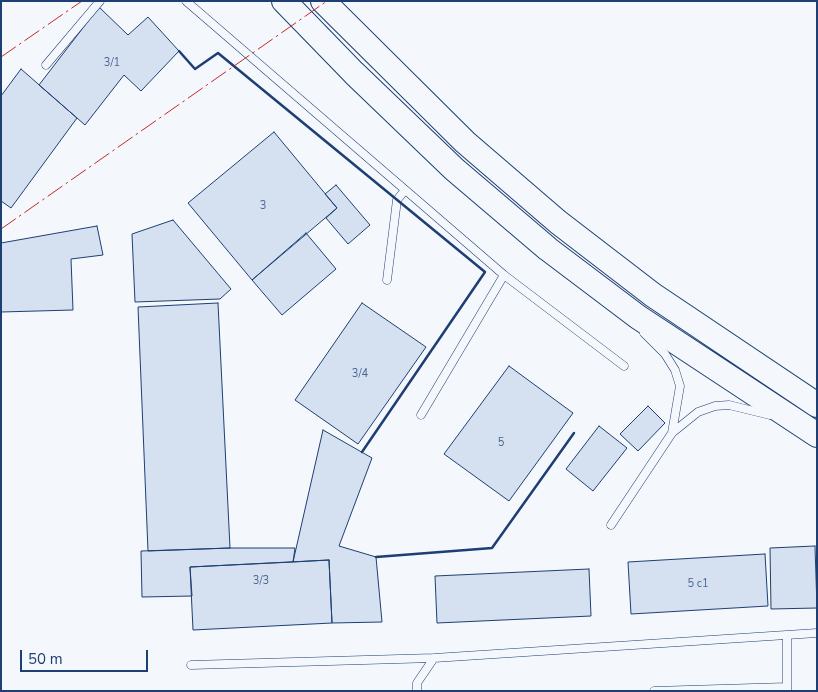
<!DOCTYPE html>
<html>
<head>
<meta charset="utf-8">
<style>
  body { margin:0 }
  #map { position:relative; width:818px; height:692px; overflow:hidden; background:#f4f7fb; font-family:"Nunito Sans",sans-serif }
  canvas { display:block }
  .frame { position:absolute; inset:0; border:2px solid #1d3f73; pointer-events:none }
  .scale { position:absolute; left:20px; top:650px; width:128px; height:22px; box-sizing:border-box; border:2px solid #1d3f73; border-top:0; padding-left:6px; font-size:15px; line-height:18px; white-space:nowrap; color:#1d3f73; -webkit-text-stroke:4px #f4f7fb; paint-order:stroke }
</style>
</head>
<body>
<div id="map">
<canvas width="818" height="692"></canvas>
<div class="frame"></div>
<div class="scale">50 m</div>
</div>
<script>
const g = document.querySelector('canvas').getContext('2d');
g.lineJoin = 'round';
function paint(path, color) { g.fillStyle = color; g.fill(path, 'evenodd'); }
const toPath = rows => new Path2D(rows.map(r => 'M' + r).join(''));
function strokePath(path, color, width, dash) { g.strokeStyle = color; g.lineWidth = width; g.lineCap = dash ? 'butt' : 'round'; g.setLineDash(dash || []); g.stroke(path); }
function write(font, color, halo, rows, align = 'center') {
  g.font = font + ' "Nunito Sans",sans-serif'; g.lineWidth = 4; g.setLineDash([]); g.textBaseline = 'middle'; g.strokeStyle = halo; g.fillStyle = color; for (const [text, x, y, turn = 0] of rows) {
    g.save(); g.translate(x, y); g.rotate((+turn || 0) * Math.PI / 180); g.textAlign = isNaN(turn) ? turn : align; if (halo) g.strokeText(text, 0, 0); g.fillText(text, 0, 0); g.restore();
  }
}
const building = toPath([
  [99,7,128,35,148,17,179,51,141,91,124,75,85,125,39,85,99,7],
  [21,69,77,118,11,208,1,201,1,96,21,69],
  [274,132,337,208,252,280,188,203,274,132],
  [336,185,370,225,348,244,326,218,337,208,325,194,336,185],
  [173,220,231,289,220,299,135,302,132,234,173,220],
  [97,226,103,255,71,259,73,310,1,312,1,243,97,226],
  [306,233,336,269,282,315,252,280,306,233],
  [218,303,230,548,148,551,138,307,218,303],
  [362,303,426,347,358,444,295,400,362,303],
  [509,366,573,413,509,501,444,454,509,366],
  [648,406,665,423,638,451,620,434,648,406],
  [599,426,627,448,593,491,566,469,599,426],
  [323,430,372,458,339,546,376,557,382,622,332,623,329,560,293,562,323,430],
  [815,546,817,608,771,609,770,548,815,546],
  [230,548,295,548,293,562,190,567,192,596,142,597,141,551,230,548],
  [765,554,768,606,631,614,628,562,765,554],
  [329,560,332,623,193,630,190,567,329,560],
  [589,569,591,616,437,623,435,576,589,569]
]);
const lane = toPath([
  [186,1,504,275,624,366],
  [46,65,100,1],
  [387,280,397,200,405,190],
  [644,333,665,354,675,370,680,386,672,433],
  [421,415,504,275],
  [611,525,672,433,698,412,715,406,729,405,770,415],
  [787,635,787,691],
  [191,665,434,658,817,633],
  [417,691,417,683,434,658],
  [654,691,787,687]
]);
const primary = toPath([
  [284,1,354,73,454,169,548,249,638,317,817,435],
  [323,1,465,142,558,222,653,295,817,405]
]);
const wall = toPath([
  [179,51,195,69,218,53,485,272,362,452],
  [376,557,492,548,574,433]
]);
const power = toPath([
  [1,57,82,1],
  [1,229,327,1]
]);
const numberNames = [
  ["3/1",112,63],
  ["3",263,206],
  ["3/4",360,374],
  ["5",501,443],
  ["3/3",261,581],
  ["5 с1",698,584]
];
paint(building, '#d5e0f0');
strokePath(building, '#1d3f73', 1);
strokePath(lane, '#1d3f73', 9);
strokePath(primary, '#1d3f73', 26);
strokePath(lane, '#f4f7fb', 8);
strokePath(primary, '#f4f7fb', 24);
strokePath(wall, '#1d3f73', 2.5);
strokePath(power, '#c62828', 1, [18, 4, 2.5, 4]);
write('11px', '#4b6792', null, numberNames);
</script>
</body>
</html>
